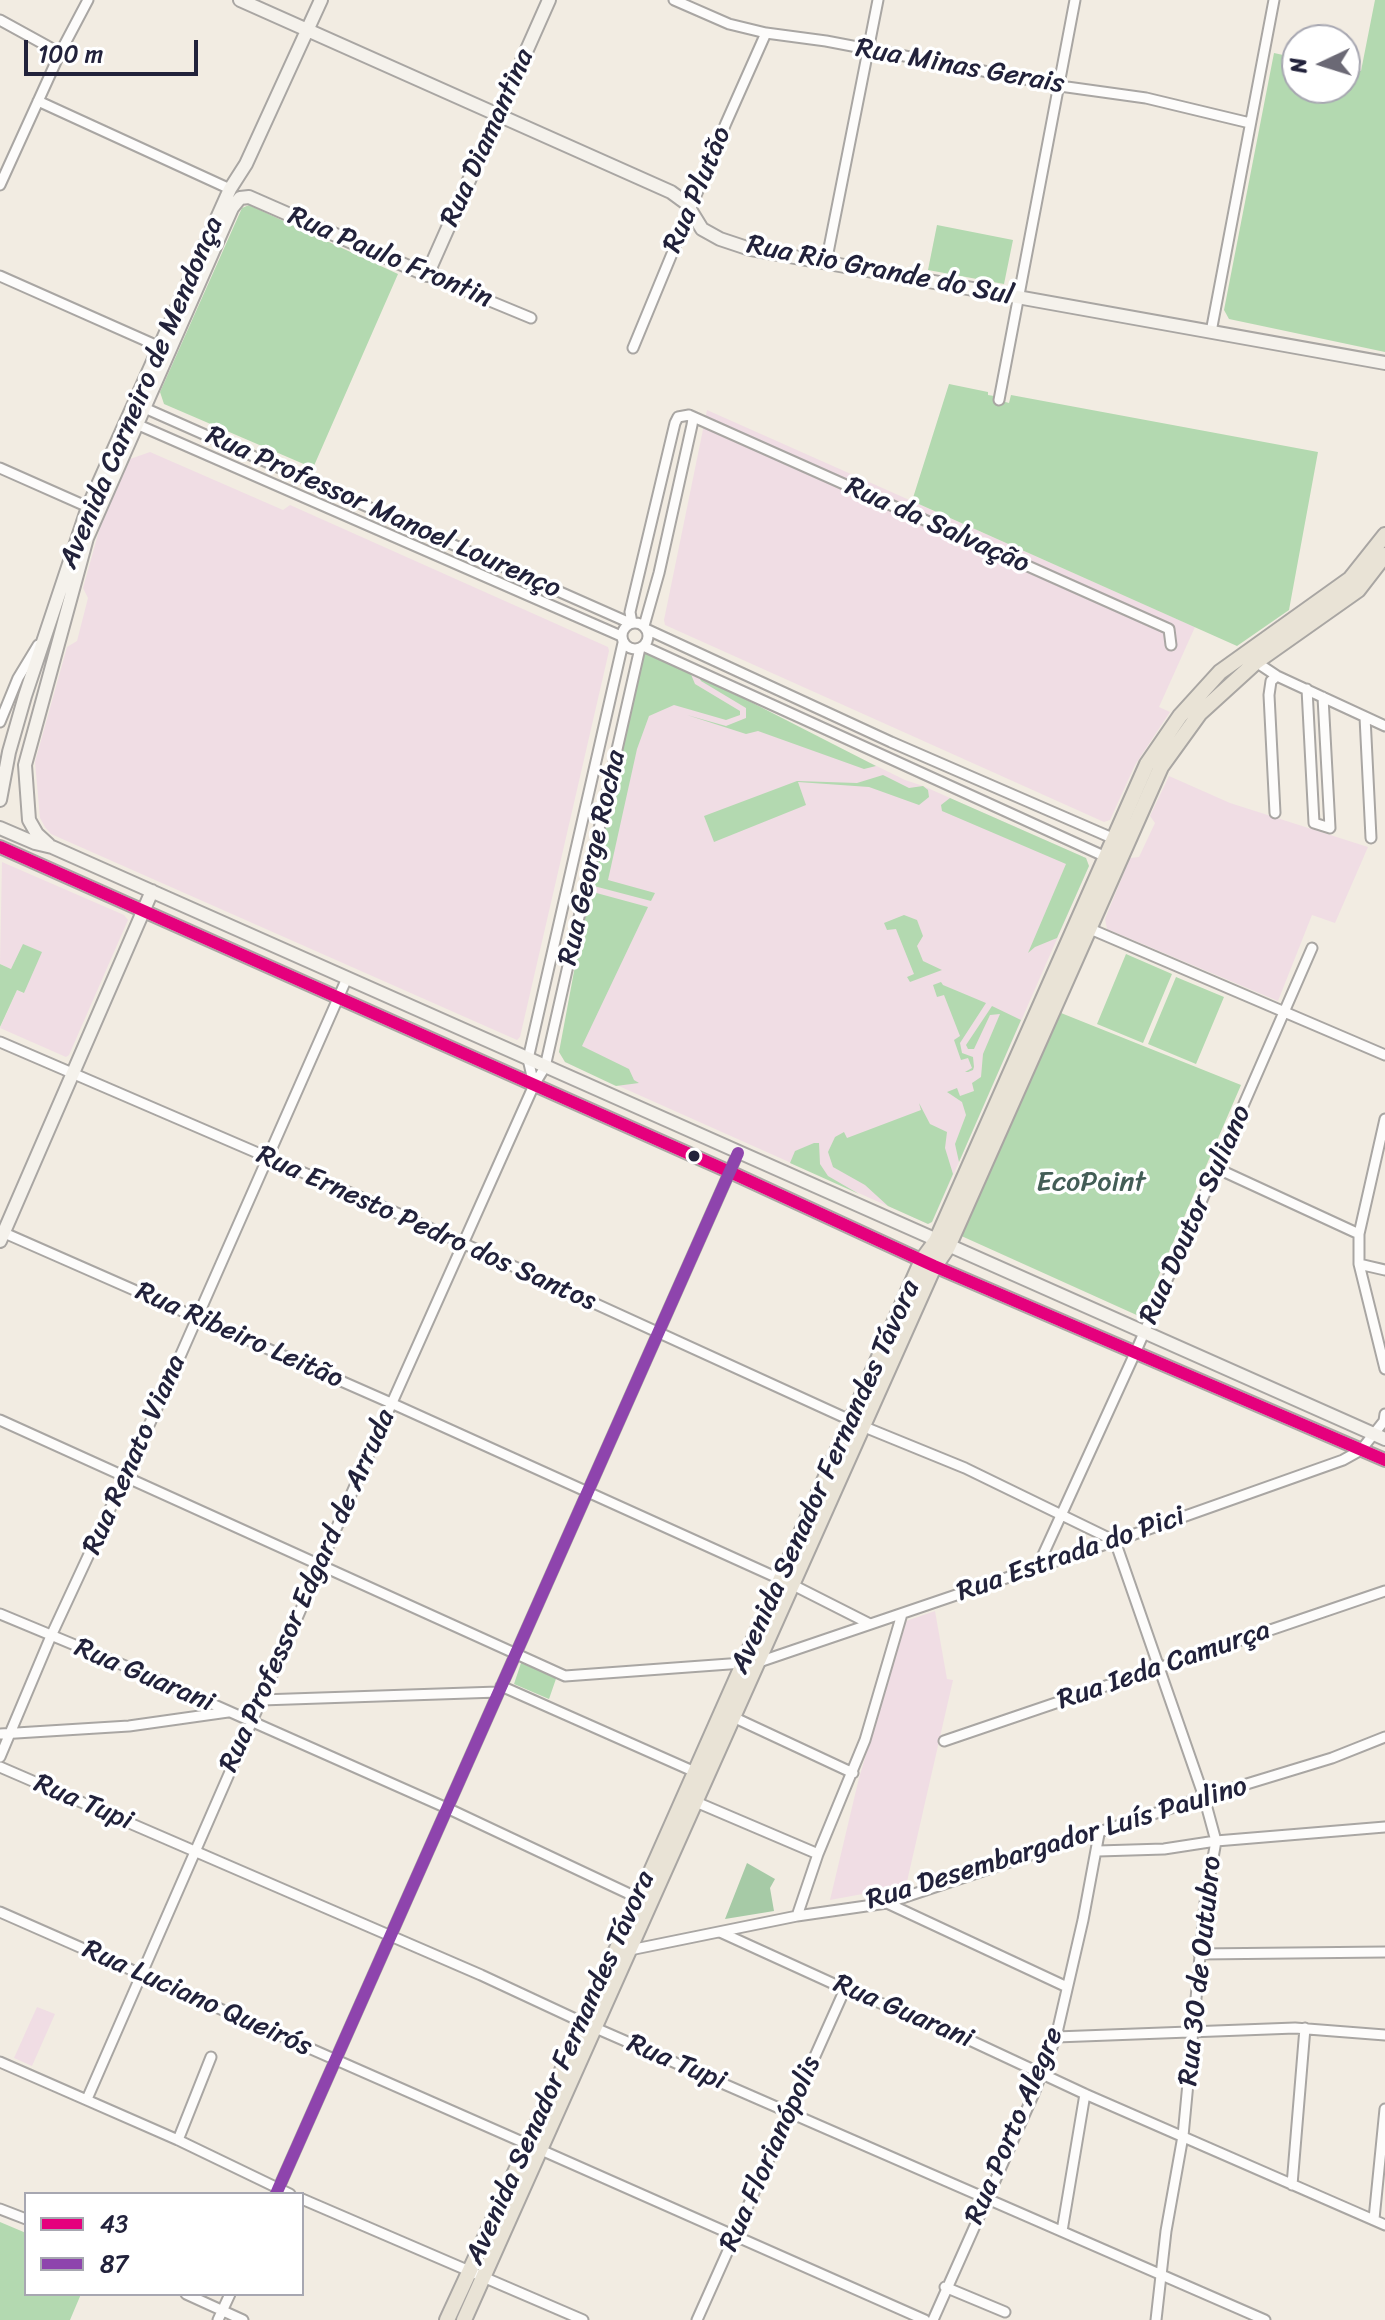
<!DOCTYPE html>
<html>
<head>
<meta charset="utf-8">
<style>
  body { margin:0 }
  #map { position:relative; width:1385px; height:2320px; overflow:hidden; background:#f2ece2; font-family:Sriracha,sans-serif }
  canvas { display:block }
  .legend { position:absolute; left:24px; top:2192px; width:280px; height:104px; box-sizing:border-box; background:#fff; border:2px solid #a7a7b1; margin:0; padding:10px 14px; list-style:none; font-size:24px; color:#22223b }
  .legend li { display:flex; align-items:center; gap:16px; height:40px }
  .legend b { width:40px; border:2px solid #a7a7b1 }
  .north { position:absolute; left:1281px; top:24px; width:80px; height:80px; box-sizing:border-box; background:#fff; border:2px solid #a7a7b1; border-radius:50%; rotate:266deg; font-size:22px; font-weight:700; line-height:32px; text-align:center; color:#22223b }
  .north::after { content:''; display:block; margin:auto; width:28px; height:36px; background:#6b6975; clip-path:polygon(50% 0,100% 100%,50% 72%,0 100%) }
  .scale { position:absolute; left:24px; top:40px; width:174px; height:36px; box-sizing:border-box; border:4px solid #22223b; border-top:0; padding-left:10px; font-size:24px; line-height:28px; white-space:nowrap; color:#22223b; -webkit-text-stroke:6px #fff; paint-order:stroke }
</style>
</head>
<body>
<div id="map">
<canvas width="1385" height="2320"></canvas>
<ul class="legend">
<li><b style="height:10px;background:#e5007d"></b>43</li>
<li><b style="height:10px;background:#8e44ad"></b>87</li>
</ul>
<div class="north">N</div>
<div class="scale">100 m</div>
</div>
<script>
const g = document.querySelector('canvas').getContext('2d');
g.lineJoin = 'round';
function paint(path, color) { g.fillStyle = color; g.fill(path, 'evenodd'); }
const toPath = rows => new Path2D(rows.map(r => 'M' + r).join(''));
function strokePath(path, color, width, dash) { g.strokeStyle = color; g.lineWidth = width; g.lineCap = dash ? 'butt' : 'round'; g.setLineDash(dash || []); g.stroke(path); }
function write(font, color, halo, rows, align = 'center') {
  g.font = font + ' Sriracha,sans-serif'; g.lineWidth = 7; g.setLineDash([]); g.textBaseline = 'middle'; g.strokeStyle = halo; g.fillStyle = color; for (const [text, x, y, turn = 0] of rows) {
    g.save(); g.translate(x, y); g.rotate((+turn || 0) * Math.PI / 180); g.textAlign = isNaN(turn) ? turn : align; if (halo) g.strokeText(text, 0, 0); g.fillText(text, 0, 0); g.restore();
  }
}
const built = toPath([
  [707,410,1195,627,1159,707,1170,712,1135,765,1110,820,1104,822,665,625,664,620],
  [150,452,283,510,290,505,608,647,609,651,520,1037,517,1040,51,834,45,827,40,818,35,762,67,647,77,641,88,598,83,588,100,527,130,459],
  [645,652,905,780,923,786,1086,858,1089,866,959,1162,932,1222,928,1224,565,1062,559,1052],
  [1169,776,1230,803,1368,847,1335,923,1312,915,1278,1001,1107,929,1105,919,1130,858,1139,857,1155,823,1150,816],
  [2,862,124,915,128,920,69,1055,66,1057,0,1028,17,990,23,993,11,969,0,964],
  [935,1611,947,1679,953,1680,906,1886,830,1900,859,1778,906,1621],
  [37,2007,55,2014,32,2066,14,2058]
]);
const green = toPath([
  [1375,0,1385,0,1385,352,1229,319,1224,310,1274,53,1297,58,1297,88,1345,88,1345,68,1361,71],
  [249,205,398,274,313,468,164,404,160,392,242,208],
  [937,225,1013,240,1004,284,928,270],
  [949,384,988,392,988,395,994,396,995,399,1009,403,1011,395,1318,452,1289,610,1237,646,912,501],
  [645,652,690,672,695,684,740,711,740,715,726,720,674,705,649,716,637,749,608,880,655,893,651,901,590,885],
  [698,675,876,766,864,769,758,731,746,734,687,715,726,726,746,718,746,708,701,681],
  [883,775,909,788,923,786,928,790,929,797,919,805,869,787,798,782,806,805,714,842,704,816,797,781,857,783],
  [950,798,1086,858,1089,866,1057,938,1035,947,1028,953,1066,864,942,811,941,805],
  [589,891,648,907,582,1046,629,1069,634,1080,639,1083,616,1086,565,1062,559,1052],
  [904,915,917,920,923,936,917,946,923,961,942,970,910,982,907,977,914,974,896,929,887,930,884,923],
  [23,944,42,952,24,993,17,990,0,1027,0,964,11,969],
  [1126,954,1172,974,1143,1043,1097,1024],
  [1176,977,1224,997,1196,1064,1148,1044],
  [941,982,943,985,986,1003,960,1043,962,1053,973,1057,974,1067,973,1070,968,1072,965,1072,972,1068,968,1058,961,1060,954,1040,960,1036,944,995,937,997,933,985],
  [992,1006,1021,1020,959,1162,955,1144,966,1115,962,1102,947,1092,957,1088,960,1096,974,1091,972,1083,981,1077,983,1054,1000,1014,990,1015,974,1049,968,1049,966,1045],
  [1061,1013,1241,1085,1141,1317,957,1234],
  [919,1103,930,1124,947,1132,945,1148,953,1174,932,1222,928,1224,888,1206,865,1185,833,1167,828,1152,835,1137,844,1132,847,1138,921,1110],
  [814,1143,819,1143,820,1164,828,1176,859,1194,790,1163,795,1151],
  [522,1660,558,1673,549,1699,514,1684],
  [0,2222,26,2233,26,2294,81,2294,70,2320,0,2320]
]);
const forest = toPath([
  [747,1863,775,1879,770,1888,774,1911,725,1919]
]);
const street = toPath([
  [674,0,729,24,766,33,826,41,1067,87,1146,98,1250,123],
  [0,20,60,53],
  [38,101,230,189],
  [0,185,60,53,88,0],
  [826,263,878,0],
  [427,275,531,318],
  [0,276,160,347],
  [1211,332,1274,0],
  [633,348,726,123,766,33],
  [999,400,1075,0],
  [140,406,630,623],
  [689,415,1169,629,1171,645],
  [134,423,621,636],
  [0,468,88,507],
  '622 636a13 13 0 1 1 26 0a13 13 0 1 1-26 0Z',
  [632,623,630,612,675,423,678,417,689,415,693,419,692,425,659,573,644,626],
  [646,629,891,742,1119,841],
  [643,646,1106,857],
  [1256,662,1277,676,1385,726],
  [1307,689,1314,823,1330,828,1323,697],
  [1365,717,1371,838],
  [0,722,18,678,38,645],
  [1275,813,1269,695,1271,681,1277,676],
  [1088,928,1385,1055],
  [0,1042,390,1210,850,1420],
  [534,1085,528,1059,623,643],
  [1385,1119,1359,1234,1359,1264,1385,1369],
  [1216,1168,1359,1234],
  [0,1231,391,1403,791,1584,870,1624],
  [1359,1264,1385,1270],
  [0,1420,565,1676,743,1663],
  [862,1426,965,1468,1115,1541],
  [1115,1541,1204,1797,1216,1841,1205,1903,1183,2136,1166,2231,1156,2320],
  [1037,1568,1136,1351,1312,948],
  [0,1614,147,1675,449,1809,638,1898],
  [759,1662,1115,1541,1343,1460,1361,1450,1384,1421,1385,1414],
  [501,1686,695,1772],
  [261,1700,498,1692],
  [733,1717,853,1773],
  [0,1734,129,1726,228,1712],
  [944,1741,1385,1591],
  [0,1757,51,1636,163,1395,347,978],
  [0,1767,481,1975,584,2023,1265,2320],
  [696,1802,818,1854],
  [1098,1851,1164,1849,1216,1841,1385,1827],
  [887,1903,1067,1987],
  [0,1912,527,2144],
  [797,1916,818,1854,865,1740,902,1614],
  [720,1932,845,1989,948,2030,1085,2094,1385,2225],
  [630,1950,797,1916,887,1903,1204,1797,1332,1758,1385,1737],
  [1199,1954,1385,1952],
  [1056,2037,1295,2028,1385,2035],
  [0,2062,178,2140,290,2194],
  [87,2099,357,1481,534,1085,545,1067,640,648],
  [178,2140,211,2057],
  [541,2150,925,2320],
  [1292,2185,1305,2028],
  [276,2194,738,1153],
  [302,2199,583,2320],
  [0,2209,26,2219],
  [1374,2219,1385,2109],
  [1062,2231,1085,2094],
  [945,2287,1005,2312],
  [186,2294,243,2320],
  [218,2320,230,2294],
  [697,2320,845,1989],
  [933,2320,1035,2091,1056,2037,1083,1920,1099,1834]
]);
const secondary = toPath([
  [240,0,671,192,686,203,702,229,720,239,750,249,1385,363],
  [249,197,427,275,549,0],
  [0,800,9,752,25,696,88,507,230,189,246,164,321,0],
  [0,828,35,843,52,847,1385,1439],
  [49,845,37,834,29,820,25,765,87,538,232,208,240,198,249,197],
  [0,847,730,1172,934,1266,1385,1460],
  [0,1241,152,891]
]);
const primary = toPath([
  [447,2320,584,2023,922,1260,936,1241,1147,764,1180,716,1220,672,1350,579,1385,535],
  [464,2320,933,1269,948,1247,1161,767,1200,713,1256,662,1358,590,1385,555]
]);
const bus1 = toPath([
  [0,847,730,1172,934,1266,1385,1460]
]);
const bus2 = toPath([
  [276,2194,738,1153]
]);
const markers = [
  [694,1156,7,"#22223b"]
];
const streetNames = [
  ["Rua Minas Gerais",960,67,10],
  ["Rua Diamantina",488,138,-66],
  ["Rua Plutão",698,190,-67],
  ["Rua Paulo Frontin",390,258,23],
  ["Rua Rio Grande do Sul",880,271,11],
  ["Avenida Carneiro de Mendonça",142,393,-67],
  ["Rua Professor Manoel Lourenço",383,513,24],
  ["Rua da Salvação",937,526,24],
  ["Rua George Rocha",593,858,-77],
  ["Rua Doutor Suliano",1196,1215,-66],
  ["Rua Ernesto Pedro dos Santos",426,1229,24],
  ["Rua Ribeiro Leitão",239,1336,24],
  ["Rua Renato Viana",135,1455,-66],
  ["Avenida Senador Fernandes Távora",826,1477,-66],
  ["Rua Estrada do Pici",1071,1555,-19],
  ["Rua Professor Edgard de Arruda",308,1591,-66],
  ["Rua Ieda Camurça",1164,1666,-19],
  ["Rua Guarani",144,1676,23],
  ["Rua Tupi",83,1803,23],
  ["Rua Desembargador Luís Paulino",1057,1844,-17],
  ["Rua 30 de Outubro",1201,1971,-84],
  ["Rua Luciano Queirós",197,1999,24],
  ["Rua Guarani",903,2012,23],
  ["Rua Tupi",676,2063,23],
  ["Avenida Senador Fernandes Távora",561,2068,-66],
  ["Rua Porto Alegre",1015,2126,-67],
  ["Rua Florianópolis",771,2154,-66]
];
const parkNames = [
  ["EcoPoint",1091,1183]
];
paint(built, '#f0dde4');
paint(green, '#b3d9b0');
paint(forest, '#a6caa6');
strokePath(street, '#a9a6a3', 13);
strokePath(secondary, '#a9a6a3', 16);
strokePath(primary, '#a9a6a3', 18);
strokePath(street, '#fdfcfb', 9);
strokePath(secondary, '#f5f2ec', 12);
strokePath(primary, '#e9e3d6', 14);
strokePath(bus1, '#e5007d', 12);
strokePath(bus2, '#8e44ad', 12);
for (const [x, y, r, color] of markers) { const dot = new Path2D(); dot.arc(x, y, r, 0, 2 * Math.PI); g.fillStyle = color; g.fill(dot); strokePath(dot, '#fff', 3); }
write('28px', '#22223b', '#fff', streetNames);
write('28px', '#435d56', '#fff', parkNames);
</script>
</body>
</html>
